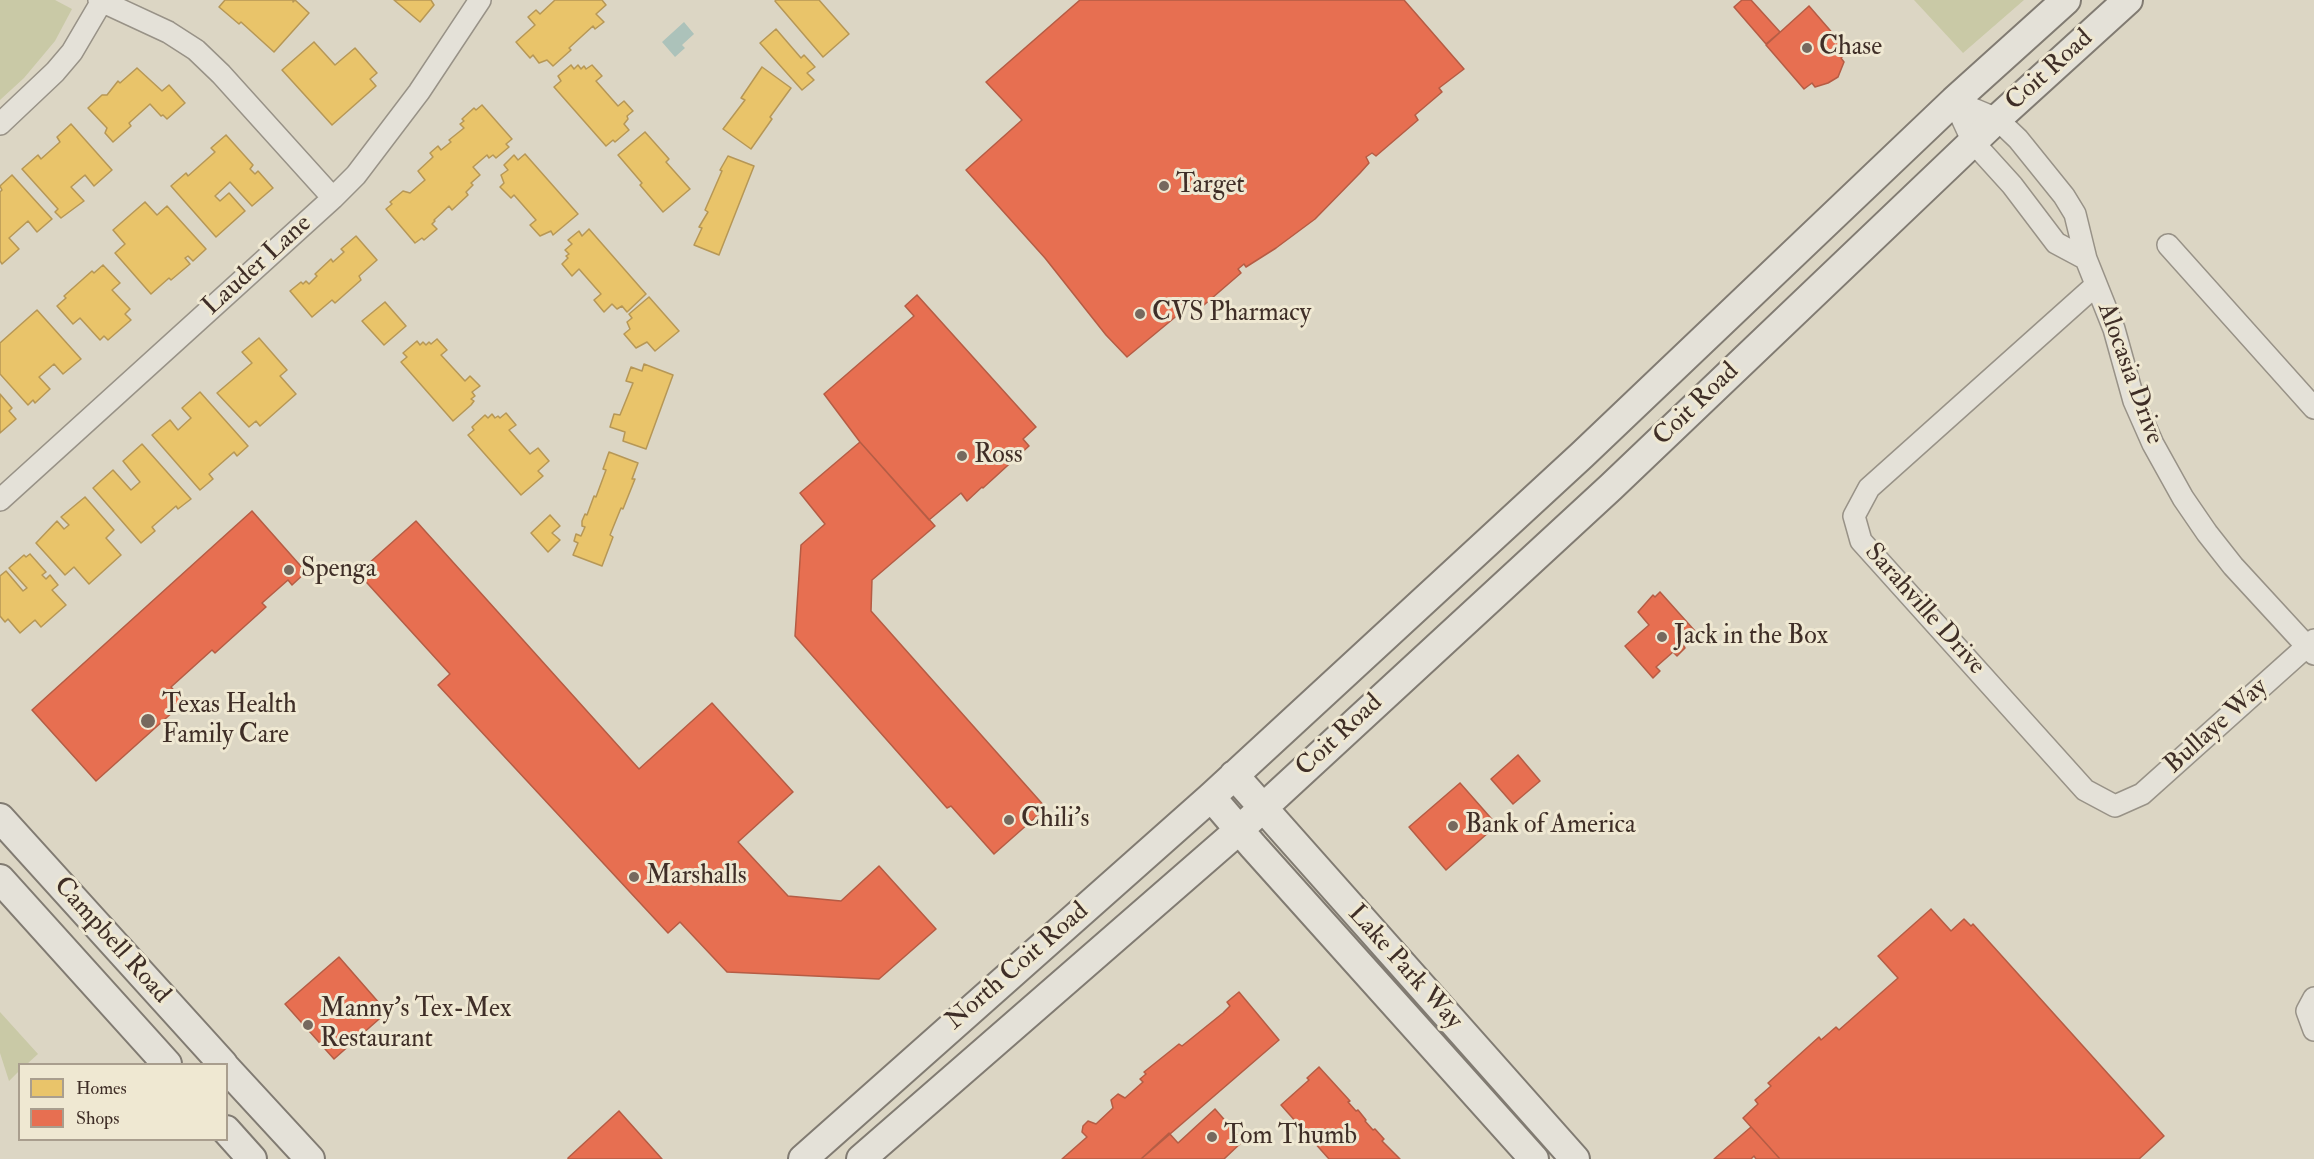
<!DOCTYPE html>
<html>
<head>
<meta charset="utf-8">
<style>
  body { margin:0 }
  #map { position:relative; width:2314px; height:1159px; overflow:hidden; background:#dcd6c4; font-family:"IM FELL Double Pica",serif }
  canvas { display:block }
  .legend { position:absolute; left:18px; top:1063px; width:210px; height:78px; box-sizing:border-box; background:#efe8d2; border:2px solid #a99e8e; margin:0; padding:8px 10px; list-style:none; font-size:18px; color:#3f2e27 }
  .legend li { display:flex; align-items:center; gap:12px; height:30px }
  .legend b { width:30px; border:2px solid #a99e8e }
</style>
</head>
<body>
<div id="map">
<canvas width="2314" height="1159"></canvas>
<ul class="legend">
<li><b style="height:16px;background:#e9c46a"></b>Homes</li>
<li><b style="height:16px;background:#e76f51"></b>Shops</li>
</ul>
</div>
<script>
const g = document.querySelector('canvas').getContext('2d');
g.lineJoin = 'round';
function paint(path, color) { g.fillStyle = color; g.fill(path, 'evenodd'); }
const toPath = rows => new Path2D(rows.map(r => 'M' + r).join(''));
function strokePath(path, color, width, dash) { g.strokeStyle = color; g.lineWidth = width; g.lineCap = dash ? 'butt' : 'round'; g.setLineDash(dash || []); g.stroke(path); }
function write(font, color, halo, rows, align = 'center') {
  g.font = font + ' "IM FELL Double Pica",serif'; g.lineWidth = 6; g.setLineDash([]); g.textBaseline = 'middle'; g.strokeStyle = halo; g.fillStyle = color; for (const [text, x, y, turn = 0] of rows) {
    g.save(); g.translate(x, y); g.rotate((+turn || 0) * Math.PI / 180); g.textAlign = isNaN(turn) ? turn : align; if (halo) g.strokeText(text, 0, 0); g.fillText(text, 0, 0); g.restore();
  }
}
const green = toPath([
  [0,0,55,0,72,9,55,41,24,78,0,100],
  [1914,0,2024,0,1963,53],
  [0,1012,38,1054,27,1064,20,1064,19,1071,9,1081,0,1053]
]);
const water = toPath([
  [684,22,694,34,682,45,685,48,675,57,662,42]
]);
const homes = toPath([
  [225,0,293,0,293,2,295,0,309,13,274,52,241,22,239,24,219,7,225,0],
  [394,0,431,0,434,5,420,22,394,0],
  [555,0,602,0,606,5,596,14,604,22,595,29,593,26,569,48,571,50,553,66,547,60,539,63,533,55,530,58,516,42,535,25,528,17,536,10,540,14,555,0],
  [776,0,819,0,849,34,823,57,775,1,776,0],
  [776,29,801,58,804,55,815,67,807,73,814,80,802,90,760,43,776,29],
  [314,42,335,65,355,48,377,73,370,79,376,86,332,125,282,70,314,42],
  [571,65,574,69,578,65,581,69,584,66,586,69,592,65,602,76,596,81,618,106,624,101,633,111,627,116,628,119,624,124,629,130,615,142,613,140,606,146,554,87,561,81,558,76,571,65],
  [762,67,791,88,770,117,772,119,751,149,723,129,745,100,741,98,762,67],
  [137,68,162,91,169,85,185,103,167,119,163,115,161,116,150,104,129,123,131,126,113,142,105,133,107,128,88,108,102,95,107,95,118,81,120,83,137,68],
  [482,105,512,139,506,144,509,147,496,158,493,155,489,158,487,155,473,167,480,175,471,183,473,185,466,192,468,195,452,210,449,206,434,220,435,221,432,224,437,229,424,240,422,238,415,243,386,209,392,204,390,202,403,191,410,193,425,180,418,171,433,157,430,153,438,146,441,150,451,142,449,140,464,128,460,124,464,121,462,119,474,108,476,110,482,105],
  [71,124,112,170,94,186,85,175,71,187,84,201,61,218,55,212,58,209,22,169,38,155,41,159,60,142,57,137,71,124],
  [645,132,669,159,666,162,690,189,663,212,640,185,642,183,618,155,645,132],
  [226,135,253,165,250,169,255,174,258,171,273,188,252,206,230,182,215,196,220,201,229,193,245,211,216,237,171,186,186,173,188,176,215,152,211,148,226,135],
  [525,154,578,214,553,235,551,231,540,236,530,225,536,220,514,195,511,198,500,187,504,183,501,175,508,170,504,165,514,155,518,160,525,154],
  [728,156,754,166,719,255,694,245,702,228,699,227,708,212,705,210,722,171,720,170,728,156],
  [12,175,52,219,37,232,28,221,9,238,19,249,2,264,0,261,0,192,2,190,0,186,12,175],
  [145,202,157,215,167,206,206,249,193,261,188,256,185,258,190,264,171,280,169,278,151,294,115,253,125,244,113,230,145,202],
  [589,229,646,294,627,312,622,306,617,309,612,304,604,312,594,300,601,294,579,269,572,276,562,264,568,258,566,256,569,254,565,250,572,244,568,240,579,231,582,236,589,229],
  [356,236,377,260,359,276,361,280,335,303,332,300,312,317,290,291,301,282,303,284,306,281,309,284,317,276,315,274,331,259,333,262,344,252,341,249,356,236],
  [103,265,120,283,112,290,130,309,125,314,131,320,108,340,104,336,100,340,80,318,73,324,57,306,66,298,64,296,92,271,94,273,103,265],
  [649,297,679,331,655,351,647,342,636,348,624,334,630,329,627,322,632,318,629,314,649,297],
  [385,302,406,326,384,345,362,321,385,302],
  [37,310,81,359,63,374,54,364,39,377,50,389,35,403,33,400,28,405,0,374,0,343,37,310],
  [259,338,287,370,280,376,296,394,260,426,256,421,249,427,217,393,252,363,242,352,259,338],
  [437,339,447,350,441,355,465,381,470,376,480,386,472,392,475,396,471,399,474,401,471,405,453,421,401,362,407,357,403,353,417,341,420,345,423,342,426,345,429,342,431,344,437,339],
  [644,364,673,375,646,449,623,441,625,432,610,427,614,414,620,415,633,383,626,381,631,367,642,371,644,364],
  [200,392,248,446,237,456,234,452,209,474,213,479,200,490,152,435,170,420,178,430,191,418,182,408,200,392],
  [0,394,12,408,9,411,16,419,0,433,0,394],
  [506,413,516,425,509,430,530,454,538,448,549,461,538,471,543,476,521,495,468,435,474,430,472,427,485,415,488,418,492,414,495,418,498,416,500,418,506,413],
  [142,444,191,499,178,509,176,506,152,527,155,531,141,543,93,488,113,470,131,490,140,482,123,461,142,444],
  [609,452,638,463,632,479,635,479,623,509,621,508,610,535,613,537,602,566,573,555,578,543,574,541,576,534,581,536,585,527,582,526,582,521,585,514,587,515,594,496,596,497,606,470,603,469,609,452],
  [85,497,114,530,106,538,121,555,89,584,74,567,65,575,36,543,57,521,64,529,69,525,61,517,85,497],
  [550,515,560,526,552,533,560,540,548,552,531,533,550,515],
  [30,554,46,572,42,575,46,579,50,575,58,585,52,590,66,605,41,627,35,620,20,633,8,619,5,622,0,616,0,576,6,571,23,591,27,588,9,568,24,555,26,557,30,554]
]);
const shops = toPath([
  [1080,0,1404,0,1464,69,1439,88,1442,92,1415,115,1418,120,1376,156,1372,153,1366,157,1369,163,1360,173,1315,219,1276,248,1246,267,1244,264,1238,269,1241,273,1197,311,1191,304,1127,357,1106,335,1045,258,966,170,1022,120,986,82,1080,0],
  [1742,0,1751,0,1780,32,1766,44,1734,7,1742,0],
  [1809,6,1848,51,1841,58,1844,62,1838,77,1828,83,1815,87,1812,83,1804,89,1766,45,1809,6],
  [917,295,1036,427,1023,439,1029,446,983,488,982,487,967,501,961,493,929,520,860,442,824,394,914,316,905,306,917,295],
  [860,442,935,526,872,580,871,611,1046,808,994,854,951,806,947,808,795,636,801,545,825,524,800,493,860,442],
  [252,511,306,572,292,585,288,580,262,603,266,607,215,653,212,650,171,687,184,702,96,781,32,710,252,511],
  [416,521,639,769,712,703,793,792,738,842,788,896,841,901,879,866,936,929,879,979,727,972,680,922,668,933,438,685,450,674,358,573,416,521],
  [1660,592,1695,631,1682,643,1685,648,1677,656,1673,652,1656,667,1660,671,1653,678,1625,646,1649,625,1638,612,1653,595,1655,597,1660,592],
  [1518,755,1540,781,1513,804,1491,779,1518,755],
  [1460,783,1497,825,1446,870,1409,827,1460,783],
  [1931,909,1951,931,1964,919,1971,926,1973,924,2164,1136,2139,1159,1780,1159,1743,1118,1758,1104,1755,1100,1771,1086,1768,1083,1819,1037,1821,1040,1836,1027,1839,1030,1898,978,1878,956,1931,909],
  [339,957,387,1012,334,1059,285,1004,339,957],
  [1239,992,1279,1040,1141,1159,1062,1159,1087,1137,1082,1132,1083,1126,1088,1121,1096,1124,1113,1108,1111,1100,1118,1094,1125,1098,1143,1082,1140,1079,1146,1074,1144,1072,1179,1044,1182,1046,1223,1013,1230,1006,1227,1002,1239,992],
  [1319,1067,1350,1101,1348,1102,1356,1111,1358,1110,1366,1120,1365,1121,1373,1130,1375,1129,1384,1139,1382,1141,1400,1159,1329,1159,1281,1105,1309,1080,1307,1078,1319,1067],
  [1215,1109,1243,1141,1224,1159,1141,1159,1169,1133,1178,1143,1215,1109],
  [619,1111,662,1159,568,1159,568,1158,619,1111],
  [1751,1127,1780,1159,1756,1159,1754,1156,1751,1159,1714,1159,1751,1127]
]);
const street = toPath([
  [99,0,168,32,196,50,221,74,333,198],
  [1954,101,1997,119,2018,139,2064,196,2075,214,2086,259,2114,329,2134,401,2153,444,2183,498,2207,533,2233,566,2314,654],
  [1954,101,1973,142,2012,185,2056,243,2086,259],
  [0,124,55,72,72,52,102,1],
  [2168,245,2314,408],
  [2096,285,1869,488,1854,516,1861,541,2085,790,2115,806,2142,794,2314,640],
  [0,500,333,198,356,175,419,92,480,0],
  [2314,998,2307,1011,2314,1030]
]);
const secondary = toPath([
  [1234,775,1575,1159],
  [1211,797,1253,846,1534,1159],
  [0,818,223,1064],
  [0,879,167,1064],
  [226,1068,310,1159],
  [226,1130,252,1159],
  [803,1159,1211,797,1582,455,1954,101,2066,0],
  [861,1159,1239,830,1611,487,1997,119,2128,0]
]);
const markers = [
  [1807,48,6,"#76695e"],
  [1164,186,6,"#76695e"],
  [1140,314,6,"#76695e"],
  [962,456,6,"#76695e"],
  [289,570,6,"#76695e"],
  [1662,637,6,"#76695e"],
  [148,721,8,"#76695e"],
  [1009,820,6,"#76695e"],
  [1453,826,6,"#76695e"],
  [634,877,6,"#76695e"],
  [308,1025,6,"#76695e"],
  [1212,1137,6,"#76695e"]
];
const poiNames = [
  ["Chase",1819,48],
  ["Target",1176,186],
  ["CVS Pharmacy",1152,314],
  ["Ross",974,456],
  ["Spenga",301,570],
  ["Jack in the Box",1674,637],
  ["Texas Health",162,706],
  ["Family Care",162,736],
  ["Chili's",1021,820],
  ["Bank of America",1465,826],
  ["Marshalls",646,877],
  ["Manny's Tex-Mex",320,1010],
  ["Restaurant",320,1040],
  ["Tom Thumb",1224,1137]
];
const streetNames = [
  ["Coit Road",2050,71,-42],
  ["Lauder Lane",258,266,-42],
  ["Alocasia Drive",2129,374,70],
  ["Coit Road",1697,405,-44],
  ["Sarahville Drive",1924,610,48],
  ["Bullaye Way",2217,727,-42],
  ["Coit Road",1340,736,-43],
  ["Campbell Road",111,941,48],
  ["North Coit Road",1018,967,-41],
  ["Lake Park Way",1404,968,48]
];
paint(green, '#c9c9a6');
paint(water, '#acc2ba');
paint(homes, '#e9c46a');
strokePath(homes, '#b69756', 1.5);
paint(shops, '#e76f51');
strokePath(shops, '#b55c44', 1.5);
strokePath(street, '#989287', 24);
strokePath(secondary, '#817b72', 32);
strokePath(street, '#e4e1d8', 21);
strokePath(secondary, '#e4e1d8', 28);
for (const [x, y, r, color] of markers) { const dot = new Path2D(); dot.arc(x, y, r, 0, 2 * Math.PI); g.fillStyle = color; g.fill(dot); strokePath(dot, '#efe8d2', 2); }
write('26px', '#3f2e27', '#efe8d2', poiNames, 'left');
write('26px', '#3f2e27', '#efe8d2', streetNames);
</script>
</body>
</html>
